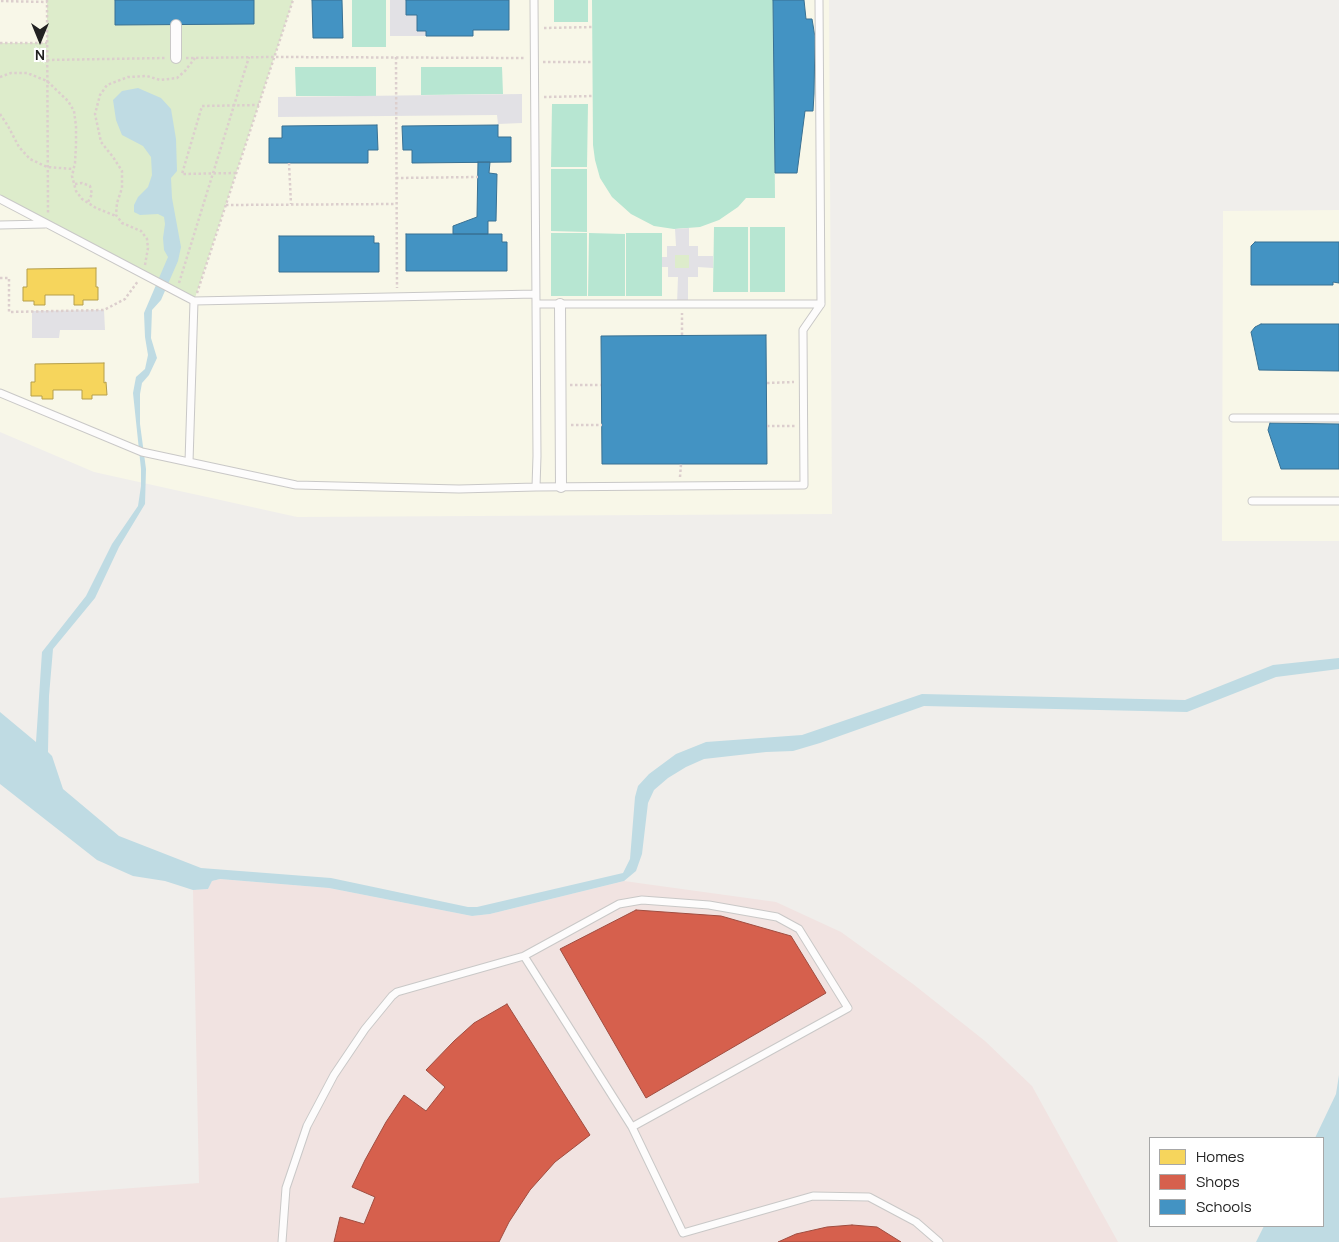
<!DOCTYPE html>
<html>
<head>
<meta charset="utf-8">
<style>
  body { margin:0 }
  #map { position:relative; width:1339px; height:1242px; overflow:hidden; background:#f0eeeb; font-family:Manrope,sans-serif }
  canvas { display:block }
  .legend { position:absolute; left:1149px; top:1137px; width:175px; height:90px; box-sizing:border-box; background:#fff; border:1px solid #a7a7a7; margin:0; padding:6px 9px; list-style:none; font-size:15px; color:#222 }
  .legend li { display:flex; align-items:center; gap:10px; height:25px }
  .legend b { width:25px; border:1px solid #a7a7a7 }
  .north { position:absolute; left:15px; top:15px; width:50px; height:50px; -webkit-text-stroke:4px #fff; paint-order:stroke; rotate:180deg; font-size:14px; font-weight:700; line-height:20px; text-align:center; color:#222 }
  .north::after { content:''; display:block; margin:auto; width:18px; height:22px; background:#222; clip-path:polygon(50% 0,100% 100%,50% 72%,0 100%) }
</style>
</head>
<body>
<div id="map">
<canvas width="1339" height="1242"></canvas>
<ul class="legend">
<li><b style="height:14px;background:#f6d55c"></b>Homes</li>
<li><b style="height:14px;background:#d6604d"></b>Shops</li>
<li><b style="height:14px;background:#4393c3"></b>Schools</li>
</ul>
<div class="north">N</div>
</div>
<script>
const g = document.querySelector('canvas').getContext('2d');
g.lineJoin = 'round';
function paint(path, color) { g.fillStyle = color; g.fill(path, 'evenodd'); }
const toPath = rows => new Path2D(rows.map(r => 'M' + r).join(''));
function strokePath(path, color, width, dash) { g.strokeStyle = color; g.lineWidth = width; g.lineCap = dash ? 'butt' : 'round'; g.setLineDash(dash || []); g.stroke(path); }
const commercial = toPath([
  [220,879,329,888,472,916,490,914,624,881,776,902,841,932,913,984,985,1041,1032,1086,1118,1242,0,1242,0,1198,199,1183,193,890,208,889,212,881]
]);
const education = toPath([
  [0,0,829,0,832,514,297,517,94,472,0,432],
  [1339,210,1339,541,1222,541,1223,211]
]);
const grass = toPath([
  [47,0,293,0,194,301,0,199,0,43,47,43],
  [675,255,690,255,690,268,675,268]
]);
const pitch = toPath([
  [352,0,386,0,386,47,352,47],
  [554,0,588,0,588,22,554,22],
  [592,0,773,0,775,198,746,198,738,207,719,220,700,227,674,229,654,226,631,214,612,197,600,178,595,160,593,145],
  [295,67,376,67,376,96,296,96],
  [421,67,502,67,503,94,421,95],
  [552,104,588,104,587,167,551,167],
  [551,169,587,169,587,232,551,231],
  [714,227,748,227,748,292,713,292],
  [750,227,785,227,785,292,750,292],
  [551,233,587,233,587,296,551,296],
  [589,233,625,234,625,296,588,296],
  [626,233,662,233,662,296,626,296]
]);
const plaza = toPath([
  [390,0,406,0,406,15,417,15,417,30,426,31,426,36,390,36],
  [522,94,522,123,498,124,497,115,278,117,278,97],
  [689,228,689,246,698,246,698,256,713,256,713,268,698,267,698,277,688,277,688,304,677,304,678,277,668,277,668,267,662,267,662,257,667,257,667,246,676,246,675,229],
  [675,255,689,255,689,268,675,268],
  [104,310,105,330,60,330,59,338,32,338,32,311]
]);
const water = toPath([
  [138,88,161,98,171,109,176,139,177,171,171,178,172,198,181,247,178,261,161,300,152,310,151,338,157,358,149,375,142,383,140,394,140,424,146,469,145,504,119,547,95,598,53,649,49,696,48,752,52,756,63,789,119,836,201,868,331,878,468,907,477,907,623,873,630,859,635,797,638,786,649,774,676,754,706,742,802,735,922,694,1185,700,1273,665,1339,658,1339,669,1276,677,1187,712,924,706,820,743,793,751,766,752,704,759,686,767,668,778,654,790,648,803,642,854,636,871,624,881,490,914,472,916,329,888,220,879,212,881,208,889,193,890,165,881,133,876,97,860,0,784,0,712,36,742,42,652,86,596,112,544,138,506,141,486,141,469,133,393,136,377,145,369,148,355,145,337,144,313,168,257,164,250,163,238,165,224,164,217,158,214,140,215,134,212,134,205,138,197,148,187,152,175,151,157,143,146,122,135,116,120,113,100,122,91],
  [1339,1075,1339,1242,1256,1242,1264,1226,1323,1226,1323,1138,1315,1138,1336,1094]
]);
const homes = toPath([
  [96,268,96,287,98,287,98,300,83,300,83,305,74,305,74,295,45,295,45,305,34,305,34,301,23,301,23,287,27,287,27,269,96,268],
  [104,363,104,383,106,382,107,395,92,395,92,399,82,399,82,390,53,390,53,399,42,399,42,396,31,396,31,382,35,382,35,364,104,363]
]);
const shops = toPath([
  [636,910,721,916,791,936,826,993,646,1098,560,949,636,910],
  [507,1004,590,1135,555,1162,530,1190,509,1222,499,1242,334,1242,340,1217,364,1224,375,1197,352,1187,365,1160,386,1122,404,1095,426,1111,445,1087,426,1070,454,1041,474,1023,507,1004],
  [852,1225,877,1227,901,1242,778,1242,796,1234,827,1227,852,1225]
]);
const schools = toPath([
  [115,0,254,0,254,24,115,25,115,0],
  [312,0,342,0,343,38,313,38,312,0],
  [406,0,509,0,509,30,473,30,473,36,426,36,426,31,417,31,417,15,406,15,406,0],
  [773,0,804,0,806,19,812,19,815,37,814,94,813,111,805,111,797,173,775,173,773,0],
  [377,125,378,150,368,150,368,163,269,163,269,138,282,138,282,126,377,125],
  [498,125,498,137,511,137,511,162,412,163,412,150,403,150,402,126,498,125],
  [478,162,490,162,489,173,497,174,496,221,488,221,488,234,453,234,453,226,477,217,478,162],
  [406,234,502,234,502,242,507,242,507,271,406,271,406,234],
  [279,236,374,236,374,243,379,243,379,272,279,272,279,236],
  [1255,242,1339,242,1339,283,1333,282,1333,285,1251,285,1251,246,1255,242],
  [1261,324,1339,324,1339,371,1259,370,1251,332,1255,327,1261,324],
  [766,335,767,464,602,464,601,336,766,335],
  [1270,423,1339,424,1339,469,1281,469,1268,430,1270,423]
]);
const path = toPath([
  [47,0,48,213],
  [1,1,47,2],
  [544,28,593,27],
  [0,43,47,43],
  [396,57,397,288],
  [186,58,274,57,525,58],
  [47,60,165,58],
  [543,62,593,62],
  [0,77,11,73,27,73,47,81,68,101,74,111,76,126,76,145,75,163,72,176,76,191,82,199,96,208,116,216],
  [544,97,593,96],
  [0,114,8,126,19,147,30,159,47,167,73,169],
  [289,163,291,204],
  [236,173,182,174,202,106,259,105],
  [396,178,478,177],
  [75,184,82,183,90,186,92,194,88,202],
  [226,205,396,204],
  [145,265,148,248,147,239,141,231,122,223,116,215,117,203,122,188,122,171,113,157,101,142,95,114,100,95,107,85,128,77,147,76,160,80,177,78,185,71,195,58],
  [0,278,9,278,9,312,104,310,125,299,138,281],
  [179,283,249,57],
  [197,293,293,0],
  [682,335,682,313],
  [767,383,794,382],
  [570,385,601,385],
  [571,425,602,425],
  [767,426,795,426],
  [680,477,681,464]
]);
const service = toPath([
  [0,199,194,301,536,294],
  [0,225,45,224],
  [536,304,821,304,819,0],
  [0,393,142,452,296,485,459,489,536,487,537,456,534,0],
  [1233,418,1339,418],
  [189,462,194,301],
  [536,487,804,485,803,330,821,304],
  [1252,501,1339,501],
  [524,956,632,1127,683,1233,813,1196,869,1197,916,1222,939,1242],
  [282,1242,286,1188,307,1126,334,1075,365,1029,392,996,397,992,524,956,619,904,642,900,709,905,777,917,799,929,848,1008,632,1127]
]);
const pedestrian = toPath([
  [176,25,176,58],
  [560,304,561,487]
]);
paint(commercial, '#f1e3e1');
paint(education, '#f8f7e8');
paint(grass, '#ddeccb');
paint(pitch, '#b7e6d2');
paint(plaza, '#e2e1e5');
paint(water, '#bfdbe3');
paint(homes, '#f6d55c');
strokePath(homes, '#b69f4b', 1);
paint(shops, '#d6604d');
strokePath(shops, '#a04d40', 1);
paint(schools, '#4393c3');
strokePath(schools, '#397193', 1);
strokePath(service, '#c9c8c7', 9);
strokePath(pedestrian, '#c9c8c7', 12);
strokePath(path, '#dccecd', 2.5, [2.5, 2.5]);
strokePath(service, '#fdfcfc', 7);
strokePath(pedestrian, '#fdfcfc', 10);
</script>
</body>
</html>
